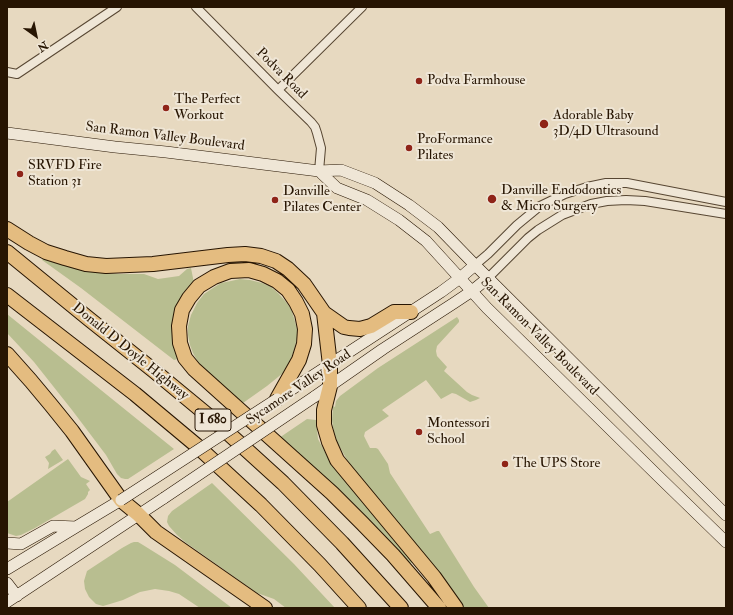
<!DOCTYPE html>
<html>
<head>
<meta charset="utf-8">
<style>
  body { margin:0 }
  #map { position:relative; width:733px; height:615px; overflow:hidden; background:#e7d9c0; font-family:"IM FELL Double Pica",serif }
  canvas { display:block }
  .frame { position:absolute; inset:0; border:8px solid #271502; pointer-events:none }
  .north { position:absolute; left:16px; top:16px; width:40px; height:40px; -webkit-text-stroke:3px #efe6d6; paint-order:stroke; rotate:147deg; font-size:11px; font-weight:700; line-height:16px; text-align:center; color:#271502 }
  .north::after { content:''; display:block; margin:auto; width:14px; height:18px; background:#271502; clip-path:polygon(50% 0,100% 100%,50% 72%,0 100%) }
</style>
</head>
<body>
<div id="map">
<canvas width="733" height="615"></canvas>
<div class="frame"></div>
<div class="north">N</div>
</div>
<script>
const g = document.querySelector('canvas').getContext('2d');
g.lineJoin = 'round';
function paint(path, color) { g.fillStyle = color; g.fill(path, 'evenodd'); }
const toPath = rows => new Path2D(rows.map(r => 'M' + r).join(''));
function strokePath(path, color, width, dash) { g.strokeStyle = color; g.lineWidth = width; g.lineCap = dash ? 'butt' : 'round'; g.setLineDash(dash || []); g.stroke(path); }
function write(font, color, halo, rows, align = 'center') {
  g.font = font + ' "IM FELL Double Pica",serif'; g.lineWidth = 4; g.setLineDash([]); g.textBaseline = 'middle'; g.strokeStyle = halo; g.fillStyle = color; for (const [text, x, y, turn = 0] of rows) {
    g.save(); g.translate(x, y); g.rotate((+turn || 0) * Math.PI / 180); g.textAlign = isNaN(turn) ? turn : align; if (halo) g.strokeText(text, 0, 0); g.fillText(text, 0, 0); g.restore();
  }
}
const green = toPath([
  [43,258,65,265,93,272,119,274,144,274,158,279,179,276,187,269,191,268,194,283,178,359,174,360,81,288,42,260],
  [240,279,250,280,262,283,271,287,278,293,286,302,291,309,294,318,297,329,297,339,292,356,288,366,283,373,267,386,243,403,206,371,198,362,193,353,190,345,188,335,188,326,191,315,197,303,204,294,213,288,221,283,231,281],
  [7,314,65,361,174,449,128,479,125,479,121,478,117,474,106,455,72,410,34,362,7,333],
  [457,317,459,320,459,322,437,346,436,351,437,356,447,367,444,371,467,392,472,395,480,398,476,400,470,402,456,394,452,393,441,399,426,380,382,410,389,416,365,432,364,436,370,448,376,448,378,449,388,464,390,473,430,534,437,531,439,531,474,587,489,608,463,608,436,569,390,512,350,465,333,435,335,436,333,427,332,420,333,406,335,407,336,401,340,396,378,368],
  [307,419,316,420,318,439,327,456,343,477,412,560,412,563,411,563,409,562,394,545,327,480,279,438],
  [55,449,63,460,48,469,49,463,45,457,50,454,52,451],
  [68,459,81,477,90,481,86,484,90,490,88,492,88,494,85,499,35,528,21,535,16,536,7,533,7,502],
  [212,483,294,564,335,608,286,608,274,599,257,593,185,542,177,535,169,526,167,522,168,516,172,511],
  [134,542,138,542,143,545,175,565,232,608,200,608,179,594,169,591,155,589,140,592,123,600,110,604,103,606,96,604,89,597,85,589,84,581,87,571,122,548,131,543]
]);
const street = toPath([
  [196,7,278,90,311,122,315,127,317,133,321,148,319,171],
  [7,72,17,74,117,7],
  [278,90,362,7],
  [475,265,488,254,517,225,540,206,565,194,587,187,606,183,627,183,726,202],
  [488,278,528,238,538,230,562,215,591,204,607,201,626,200,645,201,726,214]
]);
const secondary = toPath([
  [7,133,115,147,166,152,319,171,341,170,375,183,409,205,438,227,475,265,726,515],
  [319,171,337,188,367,200,399,220,426,241,487,308,657,475,726,542],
  [314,397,383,349,454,303,472,291,488,278],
  [277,399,441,292,460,278,475,265],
  [7,543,21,544,53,526,76,527],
  [7,569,76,527,121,500],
  [7,583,17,596],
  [7,602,164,498]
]);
const highway = toPath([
  [7,229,29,243,46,252,65,258,86,264,106,266,153,264,228,255,245,254,261,256,276,261,288,269,304,284,324,313,344,327,349,328,360,329,371,326,394,312,411,312],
  [7,252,89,319,153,370,217,423,283,483,342,543,401,608],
  [7,295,135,394,196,445,261,505,320,565,359,608],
  [324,313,330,365,330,386,324,410,324,425,329,442,337,460,434,577,456,608],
  [7,354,31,381,51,405,72,431,121,500,138,514,156,532,265,608],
  [277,399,299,360,304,344,305,329,302,314,296,302,288,290,277,281,263,274,249,270,230,271,214,277,199,286,189,298,182,310,179,326,180,343,185,358,194,369,332,493,362,523,393,555,439,608]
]);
const secondaryBridge = toPath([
  [164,498,314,397],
  [121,500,277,399]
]);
const markers = [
  [419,81,4,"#8f2418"],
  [166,108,4,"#8f2418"],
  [544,124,5,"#8f2418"],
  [409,148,4,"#8f2418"],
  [20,174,4,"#8f2418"],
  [492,199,5,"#8f2418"],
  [275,200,4,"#8f2418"],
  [419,432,4,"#8f2418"],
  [505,464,4,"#8f2418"]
];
const shields = [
  [213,420,36]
];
const shieldNames = [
  ["I 680",213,420]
];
const streetNames = [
  ["Podva Road",281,74,45],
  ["San Ramon Valley Boulevard",165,137,7],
  ["San Ramon Valley Boulevard",539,337,45],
  ["Donald D Doyle Highway",130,352,39],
  ["Sycamore Valley Road",299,388,-34]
];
const poiNames = [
  ["Podva Farmhouse",427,81],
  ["The Perfect",174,100],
  ["Workout",174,116],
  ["Adorable Baby",553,116],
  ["3D/4D Ultrasound",553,132],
  ["ProFormance",417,140],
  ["Pilates",417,156],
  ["SRVFD Fire",28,166],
  ["Station 31",28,182],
  ["Danville Endodontics",501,191],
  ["& Micro Surgery",501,207],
  ["Danville",283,192],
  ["Pilates Center",283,208],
  ["Montessori",427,424],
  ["School",427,440],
  ["The UPS Store",513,464]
];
paint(green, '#b8be90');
strokePath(street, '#574632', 10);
strokePath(secondary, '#271502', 12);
strokePath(highway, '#271502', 16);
strokePath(street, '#efe6d6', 8);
strokePath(secondary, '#efe6d6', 11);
strokePath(highway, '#e4bc80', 14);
strokePath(secondaryBridge, '#271502', 12, []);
strokePath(secondaryBridge, '#efe6d6', 11);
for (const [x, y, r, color] of markers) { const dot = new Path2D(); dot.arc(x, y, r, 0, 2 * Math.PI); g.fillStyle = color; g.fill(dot); strokePath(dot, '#efe6d6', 1.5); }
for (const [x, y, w] of shields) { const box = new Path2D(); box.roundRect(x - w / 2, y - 11, w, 22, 3); g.fillStyle = '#efe6d6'; g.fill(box); strokePath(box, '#271502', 1); }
write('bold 13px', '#271502', null, shieldNames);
write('14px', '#271502', '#efe6d6', streetNames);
write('14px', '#271502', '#efe6d6', poiNames, 'left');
</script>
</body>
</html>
